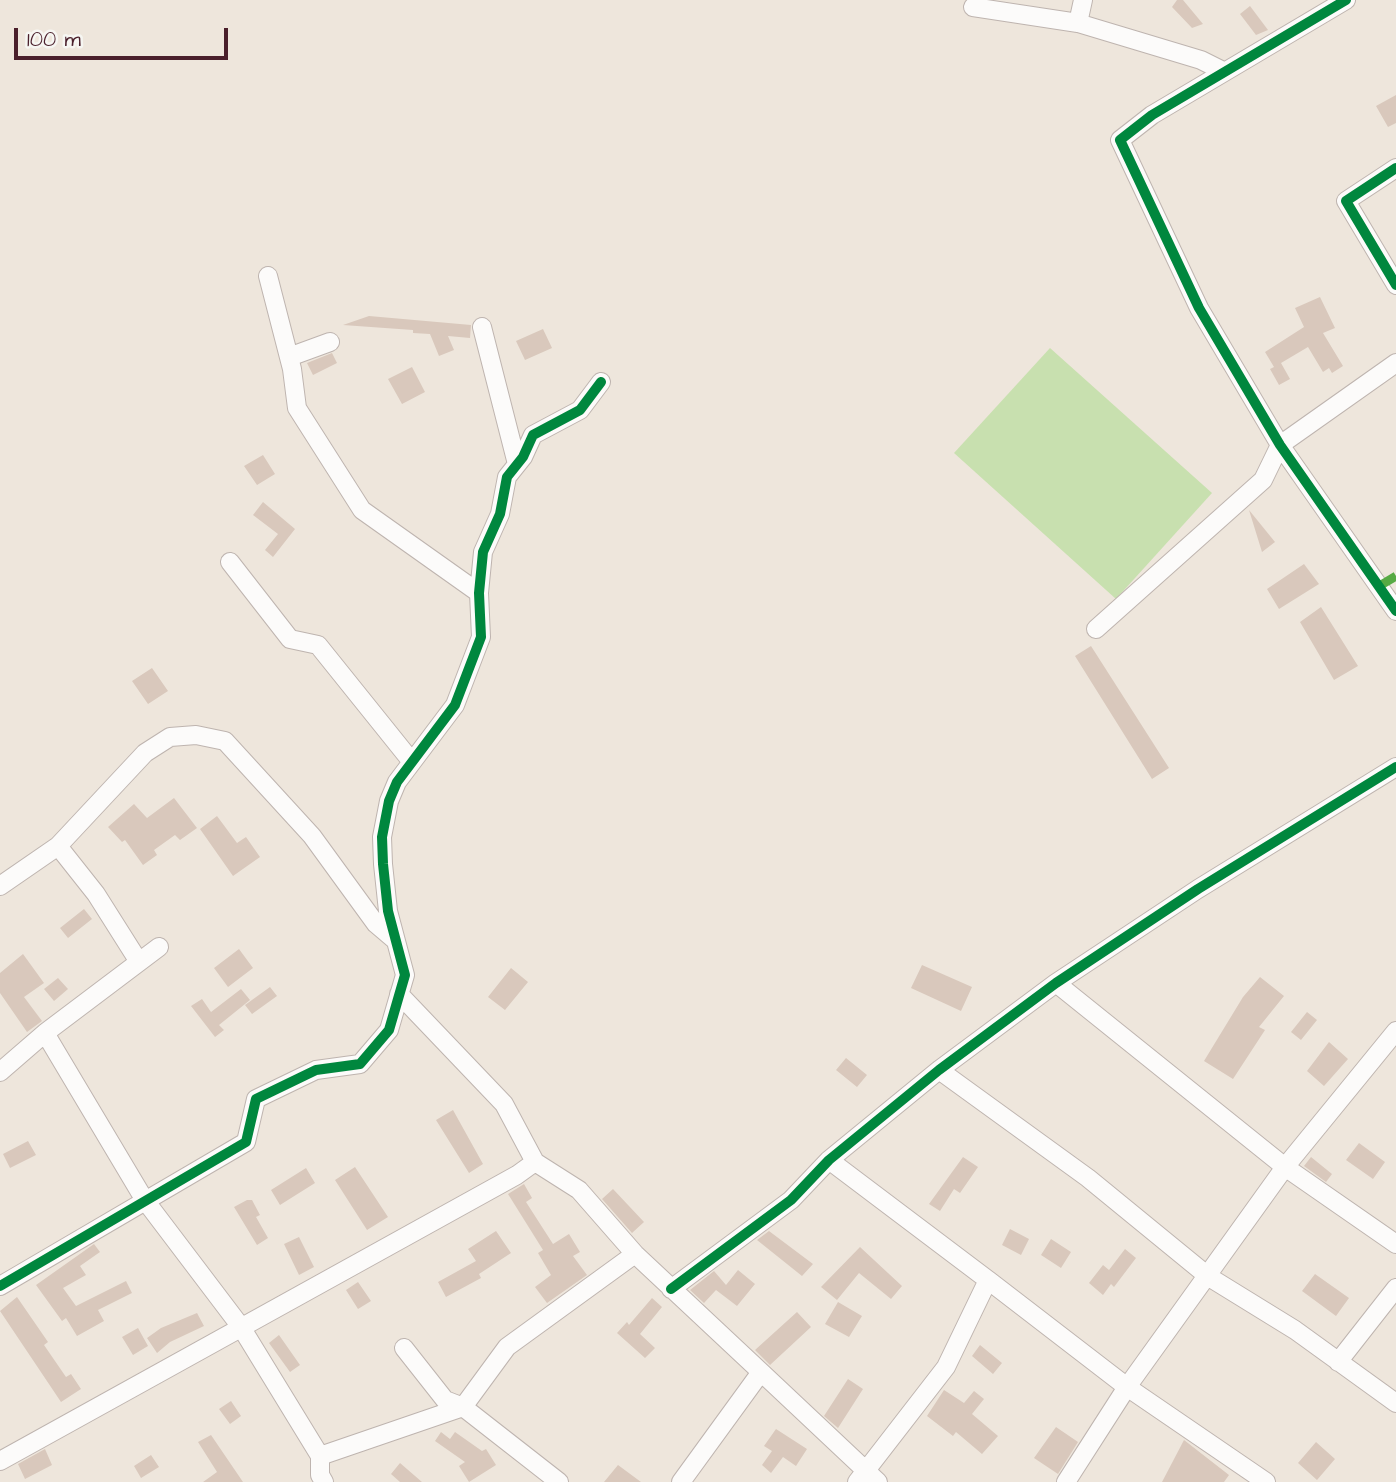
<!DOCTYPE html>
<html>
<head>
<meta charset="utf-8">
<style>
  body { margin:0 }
  #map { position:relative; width:1396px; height:1482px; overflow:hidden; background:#eee6dc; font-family:"Architects Daughter",sans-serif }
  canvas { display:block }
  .scale { position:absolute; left:14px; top:28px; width:214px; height:32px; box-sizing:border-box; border:4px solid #4a1f2b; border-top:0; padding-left:9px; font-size:21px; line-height:24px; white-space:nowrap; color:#4a1f2b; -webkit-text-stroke:5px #f6f6f2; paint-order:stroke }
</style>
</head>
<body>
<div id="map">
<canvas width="1396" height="1482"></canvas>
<div class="scale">100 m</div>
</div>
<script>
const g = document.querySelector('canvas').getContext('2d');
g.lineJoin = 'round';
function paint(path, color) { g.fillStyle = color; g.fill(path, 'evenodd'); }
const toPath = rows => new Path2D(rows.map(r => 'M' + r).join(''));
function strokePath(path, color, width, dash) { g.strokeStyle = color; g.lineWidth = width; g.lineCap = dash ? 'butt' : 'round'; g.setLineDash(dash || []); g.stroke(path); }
const green = toPath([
  [1050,348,1212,493,1116,599,954,453]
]);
const building = toPath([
  [1177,0,1183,0,1203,24,1192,28,1172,7],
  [1250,6,1268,30,1256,35,1240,14],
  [1396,95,1396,123,1388,127,1376,106],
  [1320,297,1335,328,1323,333,1343,366,1332,373,1329,368,1323,372,1308,347,1281,363,1290,379,1279,385,1270,369,1274,367,1265,352,1304,327,1295,308],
  [369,316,471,325,470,338,448,336,454,350,439,356,430,334,413,333,413,330,343,325],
  [543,329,552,348,525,360,516,341],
  [332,353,337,363,313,375,307,363],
  [412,367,425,392,402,404,388,379],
  [263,455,275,474,257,485,244,466],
  [263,502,295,529,273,557,265,550,278,534,253,515],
  [1249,510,1275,542,1262,552],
  [1304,564,1319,584,1279,609,1267,589],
  [1321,607,1358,666,1334,680,1300,622],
  [1091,646,1169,768,1152,779,1075,656],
  [152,668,168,691,148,704,132,681],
  [174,798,197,828,180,840,175,835,154,850,157,855,143,865,125,840,122,842,108,827,134,804,147,818],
  [217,816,237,843,246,837,260,857,233,876,200,829],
  [84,909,92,919,68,938,60,928],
  [239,949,253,968,228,987,214,968],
  [23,954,44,983,24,997,42,1021,27,1032,0,993,0,973],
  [922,965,972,987,961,1011,911,988],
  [511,968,528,982,505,1010,488,997],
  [1260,977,1284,996,1259,1027,1265,1030,1233,1079,1204,1061,1243,997],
  [58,978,68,989,54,1001,44,989],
  [270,987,277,996,252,1014,245,1005],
  [241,989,250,1000,219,1025,224,1030,215,1037,191,1006,202,999,211,1012],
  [1307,1012,1317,1020,1301,1040,1291,1032],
  [1329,1042,1348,1059,1324,1086,1307,1071],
  [846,1058,867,1075,857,1087,836,1070],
  [453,1110,483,1164,469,1173,436,1120],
  [28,1141,36,1155,10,1168,3,1154],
  [1359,1143,1385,1162,1373,1179,1346,1160],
  [963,1157,978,1167,960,1193,954,1189,940,1211,929,1204],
  [1311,1157,1332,1174,1326,1182,1304,1166],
  [355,1167,388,1217,367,1230,335,1180],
  [306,1168,315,1183,280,1205,271,1190],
  [524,1184,532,1198,526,1202,553,1244,569,1234,580,1252,573,1256,587,1275,547,1303,535,1287,551,1275,538,1253,543,1250,508,1194],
  [613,1189,644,1222,632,1233,602,1199],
  [247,1200,252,1200,260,1215,256,1217,268,1238,257,1245,234,1207],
  [1010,1229,1029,1239,1021,1255,1002,1245],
  [496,1231,511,1253,479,1274,481,1278,446,1297,438,1282,476,1261,468,1249],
  [769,1231,813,1264,802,1276,757,1240],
  [299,1237,314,1267,299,1275,284,1244],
  [1051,1239,1071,1252,1061,1268,1041,1255],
  [94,1244,100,1252,80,1266,86,1275,63,1288,76,1306,126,1281,132,1293,98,1310,104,1321,77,1336,66,1318,62,1321,36,1285],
  [860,1247,902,1286,891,1299,859,1273,837,1300,821,1287],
  [1125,1249,1136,1258,1114,1287,1111,1284,1103,1295,1089,1283,1103,1265,1109,1270],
  [738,1270,755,1284,737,1306,716,1290,704,1303,690,1290,714,1271,726,1285],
  [1315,1274,1349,1298,1336,1316,1302,1291],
  [358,1282,371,1301,358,1309,346,1290],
  [17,1297,48,1342,44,1345,66,1377,71,1374,81,1389,61,1402,0,1311],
  [652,1298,662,1307,640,1334,655,1348,645,1358,617,1333,627,1322,629,1325],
  [838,1302,862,1316,849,1337,825,1324],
  [797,1312,811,1327,770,1365,755,1350],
  [197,1313,204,1326,170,1342,157,1353,147,1338,161,1328],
  [138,1328,148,1346,133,1355,122,1337],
  [279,1335,300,1365,290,1372,269,1343],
  [980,1345,1002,1363,993,1374,972,1356],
  [848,1379,863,1389,838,1428,824,1416],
  [944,1390,964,1403,974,1391,984,1399,972,1414,998,1436,982,1454,956,1432,953,1436,927,1416],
  [231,1401,241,1416,230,1424,219,1409],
  [1056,1427,1078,1442,1058,1474,1034,1458],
  [776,1429,807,1449,796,1466,783,1457,771,1473,762,1465,772,1451,764,1446],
  [441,1432,450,1439,455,1432,482,1451,486,1449,496,1465,469,1482,459,1466,465,1462,435,1441],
  [211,1435,243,1482,203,1482,217,1472,198,1442],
  [1184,1440,1229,1475,1224,1482,1162,1482],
  [1316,1442,1335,1459,1317,1480,1298,1463],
  [45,1449,52,1465,25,1479,18,1464],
  [151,1455,159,1467,141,1478,134,1466],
  [400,1463,422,1482,400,1482,391,1474],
  [618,1465,641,1482,604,1482]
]);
const minor = toPath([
  [1346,0,1152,115,1120,140,1199,308,1280,445,1396,611],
  [973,7,1078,23,1201,60,1223,71],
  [1078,23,1083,0],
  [1396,168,1346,201,1396,285],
  [268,276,292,369,297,408,362,510,479,593],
  [482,327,517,464],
  [289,357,330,342],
  [230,562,290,639,318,645,412,762],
  [1096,629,1263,480,1280,445,1396,363],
  [58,846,96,894,139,962],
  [0,886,58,846,145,753,170,737,196,735,225,741,312,836,376,924,396,941],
  [1056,983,1285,1167,1396,1244],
  [399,994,504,1104,535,1162,579,1190,635,1254,761,1372,681,1482],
  [45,1033,144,1199,241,1327,320,1456,320,1475,324,1482],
  [939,1070,1088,1178,1209,1277,1295,1330,1396,1403],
  [0,1072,45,1033,159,947],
  [829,1160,988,1280],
  [0,1286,246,1142,256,1099,316,1070,360,1064,389,1030,405,975,388,911,383,864,382,837,389,801,397,782,455,705,481,637,479,593,483,552,500,514,507,477,523,457,533,435,580,410,601,382],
  [671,1289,791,1200,829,1160,939,1070,1056,983,1198,889,1396,767],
  [404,1348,445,1400,463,1407,559,1482],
  [1338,1362,1396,1288],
  [761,1372,878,1482],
  [320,1456,463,1407,507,1347,635,1254],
  [0,1461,517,1175,535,1162],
  [857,1482,946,1367,988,1280,1127,1387,1266,1482],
  [1066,1482,1127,1387,1285,1167,1396,1031]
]);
const quiet = toPath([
  [1381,585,1396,576]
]);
const cycleway = toPath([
  [1346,0,1152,115,1120,140,1199,308,1280,445,1396,611],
  [1396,168,1346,201,1396,285],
  [0,1286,246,1142,256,1099,316,1070,360,1064,389,1030,405,975,388,911,383,864,382,837,389,801,397,782,455,705,481,637,479,593,483,552,500,514,507,477,523,457,533,435,580,410,601,382],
  [671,1289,791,1200,829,1160,939,1070,1056,983,1198,889,1396,767]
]);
paint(green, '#c8e0af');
paint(building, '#d9c8bc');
strokePath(minor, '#beb4af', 20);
strokePath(minor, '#fcfbfa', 18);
strokePath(quiet, '#57aa44', 9, [18, 9]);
strokePath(cycleway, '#00873e', 10);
</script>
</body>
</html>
